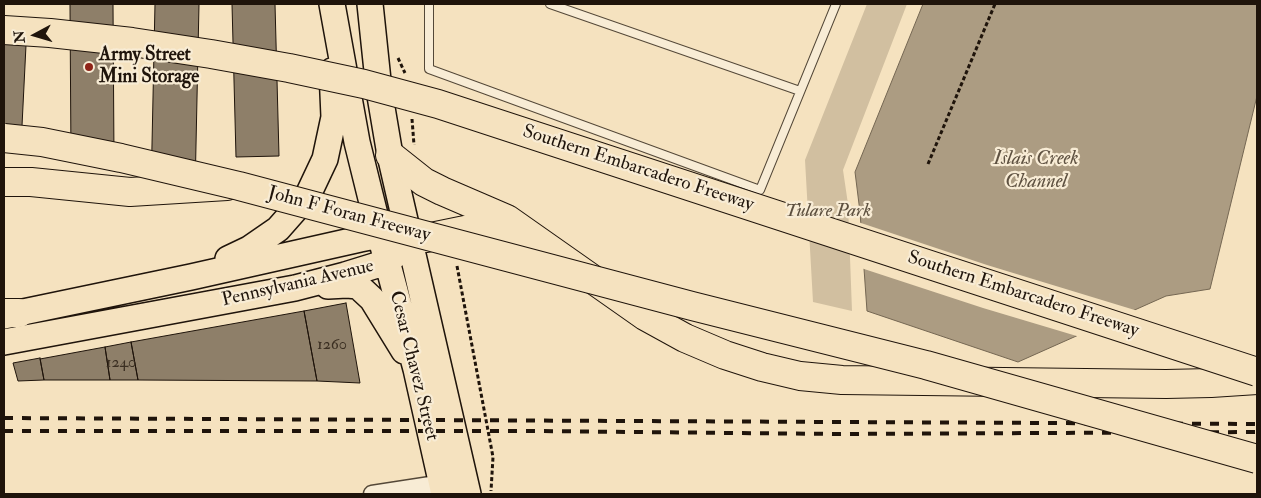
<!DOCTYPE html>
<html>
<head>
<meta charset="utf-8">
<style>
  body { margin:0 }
  #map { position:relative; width:1261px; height:498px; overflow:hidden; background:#f5e2bf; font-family:"IM FELL Double Pica",serif }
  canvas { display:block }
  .frame { position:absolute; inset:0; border:5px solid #1f140b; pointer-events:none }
  .north { position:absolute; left:10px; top:10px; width:50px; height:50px; -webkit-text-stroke:4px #f8ecd5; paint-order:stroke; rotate:264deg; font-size:14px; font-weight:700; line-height:20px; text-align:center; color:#1f140b }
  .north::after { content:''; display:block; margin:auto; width:18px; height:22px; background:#1f140b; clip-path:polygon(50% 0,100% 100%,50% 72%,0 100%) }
</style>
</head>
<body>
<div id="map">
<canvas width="1261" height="498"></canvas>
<div class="frame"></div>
<div class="north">N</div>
</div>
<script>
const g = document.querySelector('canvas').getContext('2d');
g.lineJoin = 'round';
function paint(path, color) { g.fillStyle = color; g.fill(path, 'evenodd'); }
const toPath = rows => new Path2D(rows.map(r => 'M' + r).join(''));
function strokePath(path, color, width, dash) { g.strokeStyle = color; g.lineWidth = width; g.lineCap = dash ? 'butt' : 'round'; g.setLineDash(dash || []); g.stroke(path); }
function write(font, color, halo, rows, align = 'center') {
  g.font = font + ' "IM FELL Double Pica",serif'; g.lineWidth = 4.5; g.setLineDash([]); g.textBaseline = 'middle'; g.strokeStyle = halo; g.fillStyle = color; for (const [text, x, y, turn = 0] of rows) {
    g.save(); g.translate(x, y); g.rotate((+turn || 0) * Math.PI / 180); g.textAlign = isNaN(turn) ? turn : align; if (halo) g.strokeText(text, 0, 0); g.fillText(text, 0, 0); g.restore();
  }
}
const green = toPath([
  [867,4,907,4,843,170,848,204,852,311,813,302,805,160]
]);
const water = toPath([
  [923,4,1257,4,1257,96,1210,289,1166,296,1018,362,867,311,860,212,855,172,923,4]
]);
const pier = toPath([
  [858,222,987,265,1138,311,1080,337,983,308,861,268]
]);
const building = toPath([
  [70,4,113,4,114,159,71,159,70,4],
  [155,4,199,4,195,192,151,191,155,4],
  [232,4,275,4,279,156,236,157,232,4],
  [4,23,27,25,21,146,4,145,4,23],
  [346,303,360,383,317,381,304,311,346,303],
  [304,311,317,381,138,380,131,342,304,311],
  [131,342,138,380,110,380,105,347,131,342],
  [105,347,110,380,44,380,40,359,105,347],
  [40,358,44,380,18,381,13,363,40,358]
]);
const path = toPath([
  [398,58,405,73],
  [412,119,414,145],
  [928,164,995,4],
  [457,266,493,457,491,491]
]);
const lane = toPath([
  [429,4,429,69,760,190,836,4],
  [550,4,800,91]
]);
const street = toPath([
  [372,494,450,482]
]);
const primary = toPath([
  [332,4,357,142,380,235,416,369,444,494],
  [370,4,379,90,390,155,468,494],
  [228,259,249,249,278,229,308,195,325,159,334,117,332,71],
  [328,286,347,285,358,286,372,299,404,351],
  [4,316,191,277,360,239,380,235,396,238],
  [4,342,295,288,345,275,387,262,400,251]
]);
const highway = toPath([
  [390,155,424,182,442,191,507,219,645,316,685,338,725,355,762,367,800,376,842,380,1166,384,1211,383,1257,380],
  [4,182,31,182,130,192,227,186],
  [426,238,470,229,527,237],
  [4,313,19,313]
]);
const rail = toPath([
  [4,418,1257,424],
  [4,431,534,431,836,434,1257,432]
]);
const highwayBridge = toPath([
  [4,30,50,33,132,42,211,54,289,68,364,84,438,104,1257,372],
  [4,138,42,142,121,158,239,186,692,306,926,365,1257,459]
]);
const markers = [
  [89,67,5,"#8f2418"]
];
const numberNames = [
  ["1260",332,346],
  ["1240",121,364]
];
const poiNames = [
  ["Army Street",99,56],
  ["Mini Storage",99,78]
];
const streetNames = [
  ["Southern Embarcadero Freeway",638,169,18],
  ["John F Foran Freeway",349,215,15],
  ["Pennsylvania Avenue",298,284,-13],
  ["Southern Embarcadero Freeway",1023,295,18],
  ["Cesar Chavez Street",413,366,76]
];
const parkNames = [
  ["Tulare Park",828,212]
];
const waterNames = [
  ["Islais Creek",1036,160],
  ["Channel",1036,183]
];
paint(green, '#d1bfa0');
paint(water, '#ac9c82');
strokePath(water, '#746652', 1);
paint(pier, '#f5e2bf');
paint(building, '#8e7f69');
strokePath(building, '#1f140b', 1);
strokePath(lane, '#544838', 10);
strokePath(street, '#544838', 19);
strokePath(primary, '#1f140b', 28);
strokePath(highway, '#1f140b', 30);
strokePath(path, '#1f140b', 3, [4, 2.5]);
strokePath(lane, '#f8ecd5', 8);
strokePath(street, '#f8ecd5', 16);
strokePath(primary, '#f5e2bf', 25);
strokePath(highway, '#f5e2bf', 28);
strokePath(rail, '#1f140b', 4, [9, 9]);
strokePath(highwayBridge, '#1f140b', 30, []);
strokePath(highwayBridge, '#f5e2bf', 28);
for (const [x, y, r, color] of markers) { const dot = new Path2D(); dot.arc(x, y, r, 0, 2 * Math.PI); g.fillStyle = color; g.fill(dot); strokePath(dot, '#f8ecd5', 2); }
write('16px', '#3b2f22', null, numberNames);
write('bold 19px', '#1f140b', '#f8ecd5', poiNames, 'left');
write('19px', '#1f140b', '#f8ecd5', streetNames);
write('italic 19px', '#5d503f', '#f8ecd5', parkNames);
write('italic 20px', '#5e5141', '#f8ecd5', waterNames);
</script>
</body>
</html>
